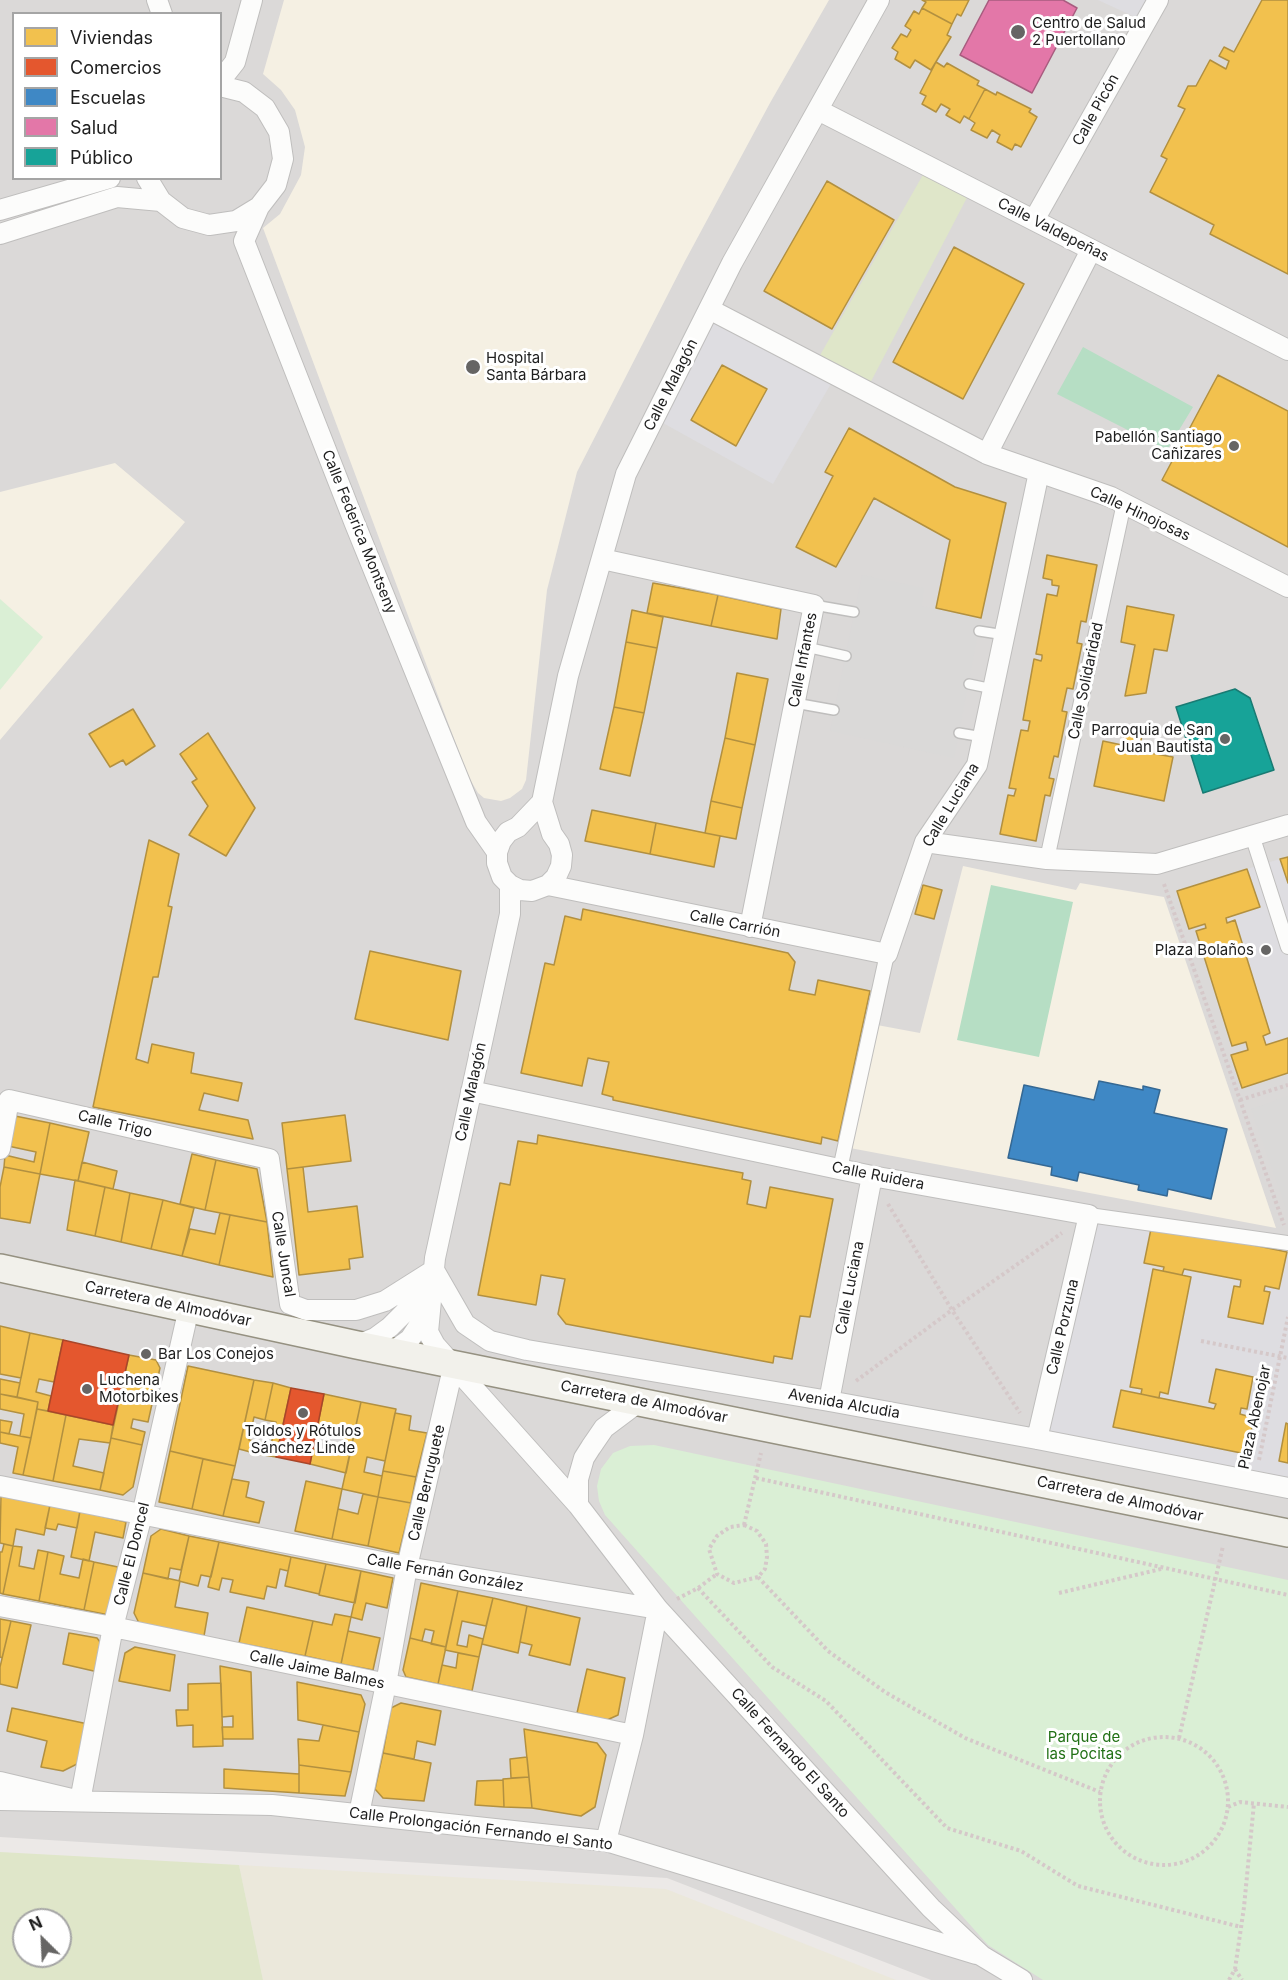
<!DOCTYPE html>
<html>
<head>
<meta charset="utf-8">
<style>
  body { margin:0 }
  #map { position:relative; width:1288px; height:1980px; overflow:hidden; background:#ece9e7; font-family:Inter,sans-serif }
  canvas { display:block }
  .legend { position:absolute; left:12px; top:12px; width:210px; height:168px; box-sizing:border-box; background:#fff; border:2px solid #a5a5a5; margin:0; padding:8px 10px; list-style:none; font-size:18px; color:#1e1e1e }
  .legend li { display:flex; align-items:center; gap:12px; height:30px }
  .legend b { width:30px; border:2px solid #a5a5a5 }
  .north { position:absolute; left:12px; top:1908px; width:60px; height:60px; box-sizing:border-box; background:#fff; border:2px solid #a5a5a5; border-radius:50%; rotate:336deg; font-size:16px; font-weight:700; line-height:24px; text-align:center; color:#1e1e1e }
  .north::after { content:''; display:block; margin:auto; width:21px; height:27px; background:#666564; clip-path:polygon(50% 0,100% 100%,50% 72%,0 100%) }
</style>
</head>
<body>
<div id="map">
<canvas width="1288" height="1980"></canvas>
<ul class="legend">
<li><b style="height:16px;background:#f2c14e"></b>Viviendas</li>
<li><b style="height:16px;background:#e4572e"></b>Comercios</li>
<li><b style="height:16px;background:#3f88c5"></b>Escuelas</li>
<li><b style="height:16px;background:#e377a8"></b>Salud</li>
<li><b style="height:16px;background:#17a398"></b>Público</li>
</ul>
<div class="north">N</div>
</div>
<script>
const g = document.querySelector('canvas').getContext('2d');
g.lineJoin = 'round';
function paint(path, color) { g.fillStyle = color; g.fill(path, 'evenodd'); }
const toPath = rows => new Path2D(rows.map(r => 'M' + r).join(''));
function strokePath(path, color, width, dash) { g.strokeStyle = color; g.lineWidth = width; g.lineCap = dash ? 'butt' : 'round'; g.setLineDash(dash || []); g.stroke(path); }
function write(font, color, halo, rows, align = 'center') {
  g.font = font + ' Inter,sans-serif'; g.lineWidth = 6; g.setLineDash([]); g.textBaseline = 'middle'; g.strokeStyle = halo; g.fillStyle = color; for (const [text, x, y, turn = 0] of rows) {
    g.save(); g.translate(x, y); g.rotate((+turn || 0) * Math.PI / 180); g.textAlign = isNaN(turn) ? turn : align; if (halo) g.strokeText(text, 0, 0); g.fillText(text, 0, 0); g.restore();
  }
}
const residential = toPath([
  [0,0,1288,0,1288,1980,931,1980,667,1878,0,1837],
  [14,14,220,14,220,178,14,178]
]);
const education = toPath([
  [284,0,829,0,770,103,685,261,577,472,547,590,526,780,522,789,510,798,501,801,484,798,478,793,468,776,263,228,280,214,301,175,305,147,295,110,281,90,263,74],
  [115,463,185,522,0,740,0,492],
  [963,866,1076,890,1080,883,1164,897,1276,1228,850,1148,877,1025,920,1033]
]);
const religious = toPath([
  [862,575,924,588,922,606,981,618,954,758,830,731],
  [1288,1096,1288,1214,1251,1109]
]);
const farmland = toPath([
  [239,1865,666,1889,896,1980,263,1980]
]);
const grass = toPath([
  [928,166,972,188,866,391,815,364],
  [0,1852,239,1865,263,1980,0,1980],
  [24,1920,60,1920,60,1956,24,1956]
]);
const park = toPath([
  [0,599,43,637,0,690],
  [654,1445,1288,1580,1288,1980,1043,1980,988,1945,605,1515,599,1501,597,1486,601,1469,613,1453,630,1446]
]);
const pitch = toPath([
  [1083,347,1193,407,1167,450,1057,394],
  [991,885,1073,902,1039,1057,957,1040]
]);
const plaza = toPath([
  [1098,0,1158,0,1146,22],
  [709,309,836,375,773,484,654,418],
  [1280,859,1288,883,1288,1038,1266,1045,1263,1036,1270,1033,1235,921,1227,923,1226,918,1260,907,1247,869],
  [1089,1215,1288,1250,1288,1488,1037,1439]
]);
const homes = toPath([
  [922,0,969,0,961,16,957,14,952,24,922,8,926,2,922,0],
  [1262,0,1288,0,1288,274,1210,234,1214,225,1150,192,1167,159,1161,156,1185,109,1178,106,1188,86,1196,86,1210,60,1226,69,1229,61,1219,56,1224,47,1234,52,1262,0],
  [922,8,952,24,947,35,951,37,931,70,915,60,910,68,895,59,898,52,892,48,901,34,907,37,911,30,905,26,914,11,919,14,922,8],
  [936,62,944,67,947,63,979,81,977,85,985,89,969,119,964,116,960,123,946,115,950,109,941,104,936,112,922,104,926,96,920,93,936,62],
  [985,89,996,95,997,92,1031,109,1029,112,1037,117,1021,147,1015,144,1012,150,997,142,1000,135,992,130,987,138,971,130,975,123,969,119,985,89],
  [827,181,894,220,832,329,764,291,827,181],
  [954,247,1024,284,963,399,893,362,954,247],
  [722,365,767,389,736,446,691,420,722,365],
  [1218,375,1288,411,1288,547,1162,480,1218,375],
  [849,428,955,487,1006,503,981,618,936,608,950,540,874,498,836,567,796,547,833,476,825,472,849,428],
  [1047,555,1097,565,1086,622,1081,621,1077,643,1082,644,1073,689,1067,688,1062,711,1067,712,1058,757,1054,756,1049,778,1054,779,1050,796,1045,795,1036,841,1000,834,1008,795,1014,796,1016,789,1009,788,1021,730,1028,731,1030,721,1023,720,1034,659,1041,661,1042,658,1042,655,1036,654,1047,594,1057,596,1059,586,1052,585,1052,580,1043,578,1047,555],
  [653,583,718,595,711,626,647,613,653,583],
  [718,595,781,609,777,639,711,626,718,595],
  [1127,606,1174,615,1167,651,1154,649,1146,693,1125,696,1135,645,1121,642,1127,606],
  [632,610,663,617,657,648,626,642,632,610],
  [626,642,657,648,644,713,614,707,626,642],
  [737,673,768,679,755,745,725,738,737,673],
  [614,707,644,713,630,776,600,769,614,707],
  [133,709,155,746,126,765,123,760,110,767,89,734,133,709],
  [1120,724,1126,726,1127,730,1144,725,1139,751,1173,757,1164,801,1094,786,1103,741,1122,745,1124,736,1117,735,1120,724],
  [208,733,255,808,226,856,189,835,208,806,192,782,197,779,180,754,208,733],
  [725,738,755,745,742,808,711,801,725,738],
  [711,801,742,808,736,839,705,833,711,801],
  [592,810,656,823,650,854,585,841,592,810],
  [656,823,720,836,714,867,650,854,656,823],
  [149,840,179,854,168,906,172,907,158,977,153,977,136,1059,148,1063,152,1044,194,1053,191,1073,242,1083,238,1101,204,1093,199,1110,248,1120,253,1139,93,1107,149,840],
  [1288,857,1288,883,1280,859,1288,857],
  [1247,869,1260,907,1226,918,1227,923,1235,920,1270,1033,1263,1036,1266,1045,1288,1038,1288,1073,1242,1088,1231,1055,1248,1050,1246,1042,1232,1046,1196,931,1206,928,1205,924,1189,929,1177,891,1247,869],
  [923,885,942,890,934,919,915,914,923,885],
  [583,909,788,953,795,962,789,990,815,995,818,980,870,991,838,1141,822,1137,821,1144,613,1100,613,1097,602,1094,609,1062,597,1060,588,1058,582,1086,521,1073,545,963,554,965,565,916,581,920,583,909],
  [370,951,461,971,448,1040,355,1019,370,951],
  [345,1115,351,1161,287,1169,282,1123,345,1115],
  [15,1116,50,1123,40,1174,4,1167,5,1155,34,1162,36,1152,8,1146,15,1116],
  [50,1123,89,1132,78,1181,40,1174,50,1123],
  [538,1135,743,1173,742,1179,751,1181,747,1204,766,1208,770,1187,833,1199,810,1317,800,1316,792,1359,774,1356,773,1363,566,1324,558,1314,565,1279,541,1275,536,1305,478,1295,500,1183,510,1185,518,1141,537,1144,538,1135],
  [192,1154,216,1160,205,1210,180,1204,192,1154],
  [216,1160,257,1169,267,1222,205,1210,216,1160],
  [82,1162,117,1171,113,1189,78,1181,82,1162],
  [4,1167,40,1174,30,1223,0,1218,0,1187,4,1167],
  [303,1167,308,1212,357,1206,363,1257,349,1259,350,1269,299,1275,287,1169,303,1167],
  [75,1180,105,1187,95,1236,67,1230,75,1180],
  [105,1187,130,1193,121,1242,95,1236,105,1187],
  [130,1193,163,1200,151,1249,121,1242,130,1193],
  [163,1200,194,1208,182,1256,151,1249,163,1200],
  [220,1213,230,1215,219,1265,182,1256,190,1229,215,1234,220,1213],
  [230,1215,267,1222,273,1277,219,1265,230,1215],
  [1152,1224,1287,1252,1279,1289,1265,1286,1264,1291,1270,1292,1263,1324,1228,1317,1234,1286,1240,1287,1241,1280,1184,1269,1182,1275,1163,1271,1164,1267,1144,1263,1152,1224],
  [1153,1269,1191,1277,1168,1394,1160,1392,1159,1398,1141,1394,1142,1389,1130,1387,1153,1269],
  [0,1326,30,1333,21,1378,0,1374,0,1326],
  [30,1333,63,1340,54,1382,39,1379,36,1392,51,1396,48,1411,37,1409,38,1402,17,1397,30,1333],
  [129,1355,156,1360,160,1368,148,1422,133,1419,131,1428,145,1432,142,1445,111,1438,129,1355],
  [188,1366,254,1380,235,1466,170,1451,188,1366],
  [1216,1369,1253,1377,1247,1409,1241,1408,1240,1414,1254,1418,1246,1454,1113,1427,1121,1390,1214,1409,1216,1404,1209,1402,1216,1369],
  [0,1379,20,1383,17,1397,0,1394,0,1379],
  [254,1380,273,1383,265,1420,254,1417,249,1440,260,1442,258,1454,239,1449,254,1380],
  [273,1383,291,1388,276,1457,258,1454,260,1442,271,1445,276,1422,265,1420,273,1383],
  [0,1394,38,1402,31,1438,20,1436,24,1414,0,1409,0,1394],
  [324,1394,361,1402,346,1473,310,1464,313,1449,340,1454,343,1438,316,1433,324,1394],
  [361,1402,396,1409,385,1461,367,1457,364,1472,382,1476,378,1497,342,1489,361,1402],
  [37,1409,66,1415,53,1481,23,1475,37,1409],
  [395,1413,411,1416,409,1430,427,1433,416,1477,383,1471,395,1413],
  [66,1415,113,1425,110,1443,79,1439,73,1466,104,1473,100,1490,53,1481,66,1415],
  [0,1420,12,1422,9,1434,0,1432,0,1420],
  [1286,1423,1288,1424,1288,1463,1279,1461,1286,1423],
  [0,1432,31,1438,23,1475,13,1473,18,1447,0,1443,0,1432],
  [111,1438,142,1445,133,1487,123,1495,100,1490,111,1438],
  [170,1451,203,1459,192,1509,159,1502,170,1451],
  [203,1459,235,1466,223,1516,192,1509,203,1459],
  [383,1471,416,1477,411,1503,378,1497,383,1471],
  [232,1479,249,1482,246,1497,264,1502,259,1523,223,1516,232,1479],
  [306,1481,342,1489,332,1539,295,1531,306,1481],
  [363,1494,378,1497,368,1546,332,1539,338,1509,358,1514,363,1494],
  [1,1495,50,1505,44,1535,16,1529,13,1546,0,1543,1,1495],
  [378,1497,411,1503,399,1553,368,1546,378,1497],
  [50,1505,80,1511,77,1528,58,1524,56,1530,45,1528,50,1505],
  [80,1511,126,1522,123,1538,95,1532,89,1561,71,1557,80,1511],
  [161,1529,189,1536,181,1570,170,1568,168,1579,143,1573,151,1536,161,1529],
  [189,1536,219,1542,211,1577,201,1575,198,1586,179,1581,189,1536],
  [219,1542,291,1557,288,1571,280,1569,276,1588,267,1586,264,1599,230,1592,233,1580,222,1578,219,1590,208,1587,219,1542],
  [4,1544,13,1546,3,1594,0,1593,0,1552,2,1552,4,1544],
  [13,1546,22,1547,19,1566,34,1569,38,1550,48,1552,39,1601,3,1594,13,1546],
  [48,1552,64,1556,60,1574,79,1578,83,1559,94,1562,84,1610,39,1601,48,1552],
  [291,1557,326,1564,319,1594,285,1586,291,1557],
  [94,1562,118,1567,109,1615,84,1610,94,1562],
  [326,1564,361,1571,355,1603,319,1595,326,1564],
  [361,1571,393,1578,387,1608,366,1603,362,1620,351,1617,361,1571],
  [143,1573,180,1581,175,1607,208,1613,204,1636,139,1623,134,1613,143,1573],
  [421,1583,458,1591,446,1647,431,1644,434,1631,425,1629,422,1641,410,1638,421,1583],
  [458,1591,493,1598,486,1626,462,1621,457,1645,467,1647,469,1635,483,1639,479,1657,445,1650,458,1591],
  [493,1598,527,1606,518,1653,482,1644,493,1598],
  [527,1606,580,1618,570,1665,529,1655,532,1645,520,1642,527,1606],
  [247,1607,313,1621,305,1656,239,1643,247,1607],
  [335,1614,351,1617,341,1664,305,1656,313,1621,332,1625,335,1614],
  [0,1619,11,1621,2,1658,0,1657,0,1619],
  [11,1621,31,1625,17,1688,0,1684,0,1667,11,1621],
  [348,1631,380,1638,373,1670,341,1664,348,1631],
  [69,1633,97,1638,103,1646,98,1672,63,1664,69,1633],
  [410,1638,446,1647,438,1684,406,1677,403,1670,410,1638],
  [135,1647,175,1655,170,1691,119,1681,125,1653,135,1647],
  [458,1653,479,1657,472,1691,438,1684,442,1665,456,1668,458,1653],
  [220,1666,251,1672,253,1739,223,1739,222,1727,233,1727,233,1716,222,1717,220,1666],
  [587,1669,625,1678,618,1715,607,1720,577,1713,587,1669],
  [297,1682,361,1695,365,1704,359,1732,298,1720,297,1682],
  [221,1683,223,1746,193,1747,193,1725,177,1726,176,1710,188,1710,188,1684,221,1683],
  [401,1703,441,1711,435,1745,417,1741,414,1759,383,1753,391,1708,401,1703],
  [12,1708,88,1724,81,1762,63,1771,41,1767,47,1741,7,1731,12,1708],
  [323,1725,359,1732,351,1772,299,1765,298,1739,319,1741,323,1725],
  [524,1729,597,1743,606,1755,595,1807,581,1816,532,1808,524,1729],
  [383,1753,431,1763,424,1801,383,1798,375,1789,383,1753],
  [527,1757,529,1777,511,1778,510,1759,527,1757],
  [299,1765,351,1772,345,1796,299,1793,299,1765],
  [224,1769,299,1774,299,1793,224,1788,224,1769],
  [529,1777,532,1808,504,1807,503,1779,529,1777],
  [503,1780,504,1807,475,1805,477,1781,503,1780]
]);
const shops = toPath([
  [63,1340,129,1355,113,1425,48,1411,63,1340],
  [291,1388,324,1394,310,1464,276,1457,291,1388]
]);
const schools = toPath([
  [1099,1081,1143,1090,1143,1086,1160,1090,1154,1113,1227,1129,1211,1199,1168,1189,1167,1196,1138,1190,1139,1185,1079,1172,1077,1181,1051,1175,1052,1167,1008,1158,1024,1085,1094,1100,1099,1081]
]);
const health = toPath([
  [989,0,1063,0,1077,8,1032,93,960,55,989,0]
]);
const public = toPath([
  [1235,689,1250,698,1274,770,1203,793,1176,707,1235,689]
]);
const path = toPath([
  [1164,884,1284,1225],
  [1240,1100,1288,1085],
  [888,1204,952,1310,1020,1413],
  [1201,1341,1288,1358],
  [856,1381,952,1310,1062,1233],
  [1259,1460,1288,1317],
  [756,1478,1288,1595],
  [744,1525,757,1531,766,1544,767,1557,765,1569,758,1577,734,1583,717,1574,709,1549,717,1536,730,1527,744,1525],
  [744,1525,761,1453],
  [758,1577,828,1651,885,1692,965,1738,1100,1792],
  [698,1588,772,1667,826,1701,947,1828,1021,1851,1078,1886,1241,1927],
  [1059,1593,1161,1569],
  [677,1599,698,1588,717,1574],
  '1100 1801a64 64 0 1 1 128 0a64 64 0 1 1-128 0Z',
  [1179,1738,1223,1546],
  [1228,1807,1240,1802,1288,1807],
  [1235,1969,1242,1980],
  [1229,1980,1235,1969,1244,1907,1254,1803]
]);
const service = toPath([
  [814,605,854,612],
  [979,631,1005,635],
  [806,647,846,656],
  [969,684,993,689],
  [795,703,834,710],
  [959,733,983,737]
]);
const pedestrian = toPath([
  [1252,835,1288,947],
  [1047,859,1124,503],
  [840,1169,887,954],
  [1089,1215,1288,1243]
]);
const minor = toPath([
  [157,0,162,14],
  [220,81,235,62,252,0],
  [818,110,1288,350],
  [147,178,161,201,183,218,209,225,236,221,259,207,276,185,283,159,279,132,265,108,244,92,220,86],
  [259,207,244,241,355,524,476,822,497,852],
  [0,210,110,178],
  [1034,220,1158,0],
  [0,234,117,197,161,201],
  [709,309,987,454,1111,497,1288,587],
  [987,454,1091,250],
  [602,559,814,605,750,927],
  [542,802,518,827,508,832,501,841,497,852,497,863,502,877,510,885,520,890,532,891,548,885,556,877,561,866,562,855,559,844,552,834,542,802,568,676,626,474,732,263,879,0],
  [925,842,1047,859,1157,864,1288,825],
  [510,885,510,914,435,1258,428,1332,435,1345,578,1505,658,1609,931,1908,982,1956,1022,1980],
  [548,885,887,954,925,842,977,765,1039,472],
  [471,1091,872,1176,1089,1215,1037,1439],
  [0,1149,9,1100,269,1159,290,1304,306,1310,356,1310,385,1301,434,1270],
  [434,1270,465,1324,490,1341,527,1350,829,1401,1037,1439,1288,1488],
  [357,1345,375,1338,390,1327,405,1312,429,1277],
  [392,1352,410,1339,420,1324,424,1307],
  [829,1401,872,1176],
  [0,1486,407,1567,658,1609],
  [578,1505,578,1479,584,1458,591,1447,604,1428,640,1401],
  [0,1606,113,1627,633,1735],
  [0,1782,80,1801,113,1627,142,1515,189,1308],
  [0,1800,272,1805,606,1841,976,1954],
  [359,1814,386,1684,407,1567,454,1364],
  [606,1841,633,1735,658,1609]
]);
const secondary = toPath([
  [0,1268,357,1345,1288,1533]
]);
const markers = [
  [1018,32,8,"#666564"],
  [473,367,8,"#666564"],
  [1234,446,6,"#666564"],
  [1225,739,6,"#666564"],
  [1266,950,6,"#666564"],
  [146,1354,6,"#666564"],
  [87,1389,6,"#666564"],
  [303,1413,6,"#666564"]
];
const poiNames = [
  ["Centro de Salud",1032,23],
  ["2 Puertollano",1032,40],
  ["Hospital",486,358],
  ["Santa Bárbara",486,375],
  ["Pabellón Santiago",1222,437,"right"],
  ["Cañizares",1222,454,"right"],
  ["Parroquia de San",1213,730,"right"],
  ["Juan Bautista",1213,747,"right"],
  ["Plaza Bolaños",1254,950,"right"],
  ["Bar Los Conejos",158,1354],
  ["Luchena",99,1380],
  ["Motorbikes",99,1397],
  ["Toldos y Rótulos",303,1431,"center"],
  ["Sánchez Linde",303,1448,"center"]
];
const streetNames = [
  ["Calle Picón",1096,110,-61],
  ["Calle Valdepeñas",1053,230,27],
  ["Calle Malagón",671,385,-63],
  ["Calle Hinojosas",1140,514,25],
  ["Calle Federica Montseny",359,532,68],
  ["Calle Infantes",803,660,-79],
  ["Calle Solidaridad",1086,681,-78],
  ["Calle Luciana",951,805,-59],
  ["Calle Carrión",735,924,11],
  ["Calle Malagón",471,1092,-78],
  ["Calle Trigo",115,1124,13],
  ["Calle Ruidera",878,1176,11],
  ["Calle Juncal",283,1254,81],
  ["Calle Luciana",850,1288,-79],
  ["Carretera de Almodóvar",168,1304,12],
  ["Calle Porzuna",1063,1327,-77],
  ["Carretera de Almodóvar",644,1402,11],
  ["Avenida Alcudia",844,1404,10],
  ["Plaza Abenojar",1255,1417,-78],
  ["Calle Berruguete",427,1483,-77],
  ["Carretera de Almodóvar",1120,1499,12],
  ["Calle El Doncel",132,1554,-76],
  ["Calle Fernán González",445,1573,10],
  ["Calle Jaime Balmes",317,1670,12],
  ["Calle Fernando El Santo",790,1753,48],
  ["Calle Prolongación Fernando el Santo",481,1829,7]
];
const parkNames = [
  ["Parque de",1084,1737],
  ["las Pocitas",1084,1754]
];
paint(residential, '#dbd9d8');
paint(education, '#f5f0e3');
paint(religious, '#dad9d8');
paint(farmland, '#ebe8db');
paint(grass, '#dfe6c9');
paint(park, '#daefd5');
paint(pitch, '#b6dec4');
paint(plaza, '#dedde1');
paint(homes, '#f2c14e');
strokePath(homes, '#b29040', 1.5);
paint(shops, '#e4572e');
strokePath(shops, '#a94629', 1.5);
paint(schools, '#3f88c5');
strokePath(schools, '#356893', 1.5);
paint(health, '#e377a8');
strokePath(health, '#a85c7f', 1.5);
paint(public, '#17a398');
strokePath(public, '#197b73', 1.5);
strokePath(service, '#bfbebd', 12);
strokePath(pedestrian, '#bfbebd', 16);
strokePath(minor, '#bfbebd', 22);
strokePath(secondary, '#959181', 30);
strokePath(path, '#d5c8c9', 4, [3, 3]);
strokePath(service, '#fcfcfb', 9);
strokePath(pedestrian, '#fcfcfb', 14);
strokePath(minor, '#fcfcfb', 20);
strokePath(secondary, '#f2f1eb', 27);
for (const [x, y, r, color] of markers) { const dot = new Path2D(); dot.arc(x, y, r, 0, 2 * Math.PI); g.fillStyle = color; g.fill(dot); strokePath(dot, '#fff', 2); }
write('15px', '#1e1e1e', '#fff', poiNames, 'left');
write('15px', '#1e1e1e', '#fff', streetNames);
write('15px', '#227116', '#fff', parkNames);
</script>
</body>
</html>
